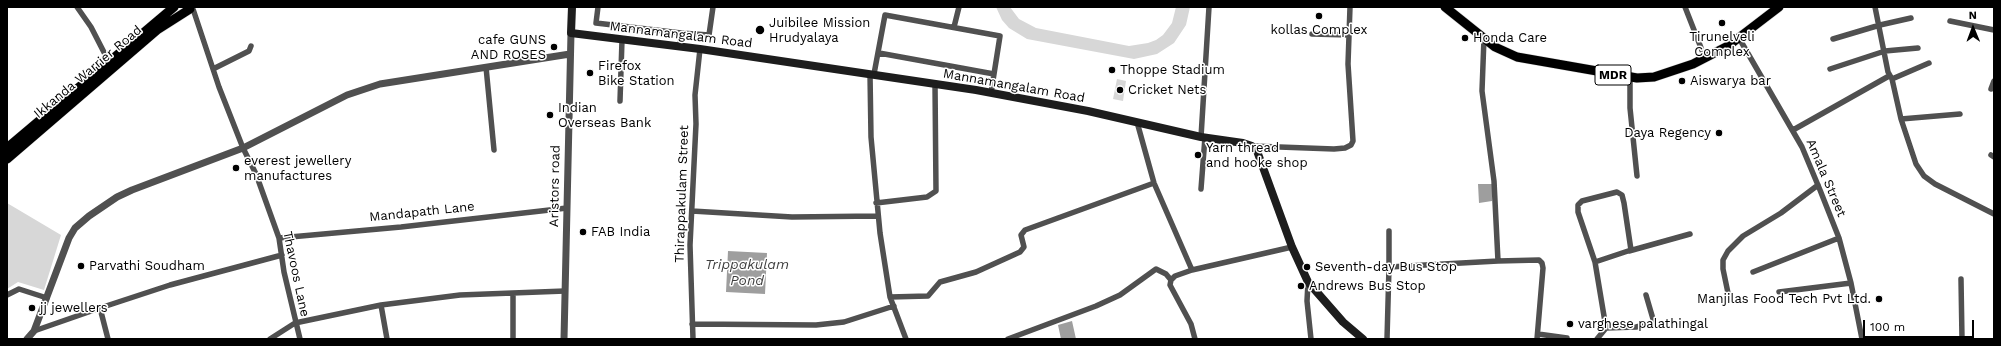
<!DOCTYPE html>
<html>
<head>
<meta charset="utf-8">
<style>
  body { margin:0 }
  #map { position:relative; width:2001px; height:346px; overflow:hidden; background:#fff; font-family:"Work Sans",sans-serif }
  canvas { display:block }
  .frame { position:absolute; inset:0; border:8px solid #000; pointer-events:none }
  .north { position:absolute; left:1953px; top:8px; width:40px; height:40px; -webkit-text-stroke:3px #fff; paint-order:stroke; rotate:359deg; font-size:11px; font-weight:700; line-height:16px; text-align:center; color:#000 }
  .north::after { content:''; display:block; margin:auto; width:14px; height:18px; background:#000; clip-path:polygon(50% 0,100% 100%,50% 72%,0 100%) }
  .scale { position:absolute; left:1863px; top:320px; width:111px; height:18px; box-sizing:border-box; border:2px solid #000; border-top:0; padding-left:5px; font-size:12px; line-height:14px; white-space:nowrap; color:#000; -webkit-text-stroke:3px #fff; paint-order:stroke }
</style>
</head>
<body>
<div id="map">
<canvas width="2001" height="346"></canvas>
<div class="frame"></div>
<div class="north">N</div>
<div class="scale">100 m</div>
</div>
<script>
const g = document.querySelector('canvas').getContext('2d');
g.lineJoin = 'round';
function paint(path, color) { g.fillStyle = color; g.fill(path, 'evenodd'); }
const toPath = rows => new Path2D(rows.map(r => 'M' + r).join(''));
function strokePath(path, color, width, dash) { g.strokeStyle = color; g.lineWidth = width; g.lineCap = dash ? 'butt' : 'round'; g.setLineDash(dash || []); g.stroke(path); }
function write(font, color, halo, rows, align = 'center') {
  g.font = font + ' "Work Sans",sans-serif'; g.lineWidth = 3; g.setLineDash([]); g.textBaseline = 'middle'; g.strokeStyle = halo; g.fillStyle = color; for (const [text, x, y, turn = 0] of rows) {
    g.save(); g.translate(x, y); g.rotate((+turn || 0) * Math.PI / 180); g.textAlign = isNaN(turn) ? turn : align; if (halo) g.strokeText(text, 0, 0); g.fillText(text, 0, 0); g.restore();
  }
}
const green = toPath([
  [996,7,1010,7,1019,19,1036,28,1129,46,1148,43,1156,40,1163,35,1172,23,1176,7,1190,7,1186,25,1174,43,1157,54,1134,59,1027,39,1009,28,1002,20],
  [1117,79,1126,81,1123,101,1113,99],
  [7,203,61,235,44,290,18,282,7,289]
]);
const water = toPath([
  [1478,184,1492,184,1492,201,1479,203],
  [728,251,767,253,765,294,726,292],
  [1072,321,1076,339,1061,339,1058,325]
]);
const minor = toPath([
  [77,7,91,27,110,64],
  [598,7,596,23,681,33,680,47],
  [1685,7,1705,58],
  [1875,7,1888,72,1892,79,1929,63],
  [193,9,219,87,243,148,256,174,279,238,284,272,300,339],
  [1950,21,1994,30],
  [954,27,959,7],
  [681,33,709,35,713,7],
  [1312,34,1349,35],
  [1739,38,1802,147,1820,190,1839,238,1851,283,1862,339],
  [1833,39,1880,25,1911,18],
  [879,53,994,74],
  [486,67,494,150],
  [213,69,249,51,251,46],
  [1830,69,1885,51,1918,48],
  [870,74,871,137,880,233,890,297,906,339],
  [874,74,885,15,1000,36,991,93],
  [1630,77,1630,108,1637,176],
  [1892,79,1901,119,1916,164,1924,176,1935,184,1994,214],
  [1991,89,1994,81],
  [620,101,622,40],
  [1901,119,1960,114],
  [1137,122,1154,183,1192,270,1292,247],
  [1793,130,1889,76],
  [1201,137,1209,7],
  [1252,146,1334,149,1345,148,1351,145,1353,141,1348,64,1350,7],
  [1991,155,1994,157],
  [1201,189,1205,137],
  [876,203,927,197,936,191,935,84],
  [692,211,792,217,878,216],
  [1389,231,1389,267],
  [279,238,401,227,567,208],
  [1629,251,1690,234],
  [1498,261,1539,260,1542,263,1543,268,1537,339],
  [1595,262,1631,250,1624,203,1622,195,1617,192,1582,201,1578,205,1578,212,1595,262,1606,328,1597,339],
  [1192,270,1175,276,1171,280,1170,285,1191,324,1195,339],
  [1753,272,1839,238],
  [1961,279,1962,339],
  [1308,282,1307,301,1311,339],
  [1779,292,1851,283],
  [1728,293,1723,269,1723,260,1728,251,1743,236,1781,213,1818,185],
  [7,295,19,289,47,298],
  [890,297,928,296,940,282,976,272,1020,252,1024,247,1021,235,1025,230,1154,183],
  [381,305,387,339],
  [100,308,170,285,282,255],
  [692,324,816,325,844,322,894,306],
  [1606,328,1636,327,1653,323,1653,319,1646,295],
  [34,331,100,308,108,339],
  [1538,334,1567,338],
  [270,339,295,323,381,305,460,295,565,291],
  [513,339,513,293],
  [693,339,690,245,696,124,695,95,700,49],
  [1008,339,1096,306,1120,295,1156,269,1166,274,1171,280],
  [1387,339,1389,267,1498,261,1494,181,1482,91,1484,38]
]);
const tertiary = toPath([
  [27,339,34,331,69,238,75,228,89,216,117,197,132,190,243,148,347,95,380,84,570,54],
  [564,339,571,33]
]);
const secondary = toPath([
  [572,7,571,33,700,49,976,90,1088,111,1201,137,1243,143,1252,146,1257,151,1292,247,1308,282,1343,322,1363,339]
]);
const primary = toPath([
  [1445,7,1495,47,1517,57,1637,78,1654,77,1693,64,1728,46,1779,7],
  [7,148,174,7],
  [7,159,157,30,190,9]
]);
const markers = [
  [1319,16,4,"#000"],
  [1722,23,4,"#000"],
  [760,30,5,"#000"],
  [1465,38,4,"#000"],
  [554,47,4,"#000"],
  [1112,70,4,"#000"],
  [590,73,4,"#000"],
  [1682,81,4,"#000"],
  [1120,90,4,"#000"],
  [550,115,4,"#000"],
  [1719,133,4,"#000"],
  [1198,155,4,"#000"],
  [236,168,4,"#000"],
  [583,232,4,"#000"],
  [81,266,4,"#000"],
  [1307,267,4,"#000"],
  [1301,286,4,"#000"],
  [1879,299,4,"#000"],
  [32,308,4,"#000"],
  [1570,324,4,"#000"]
];
const shields = [
  [1613,75,36]
];
const shieldNames = [
  ["MDR",1613,75]
];
const poiNames = [
  ["Juibilee Mission",769,23],
  ["Hrudyalaya",769,38],
  ["kollas Complex",1319,30,"center"],
  ["Tirunelveli",1722,37,"center"],
  ["Complex",1722,52,"center"],
  ["Honda Care",1473,38],
  ["cafe GUNS",546,40,"right"],
  ["AND ROSES",546,55,"right"],
  ["Firefox",598,66],
  ["Bike Station",598,81],
  ["Thoppe Stadium",1120,70],
  ["Aiswarya bar",1690,81],
  ["Cricket Nets",1128,90],
  ["Indian",558,108],
  ["Overseas Bank",558,123],
  ["Daya Regency",1711,133,"right"],
  ["Yarn thread",1206,148],
  ["and hooke shop",1206,163],
  ["everest jewellery",244,161],
  ["manufactures",244,176],
  ["FAB India",591,232],
  ["Parvathi Soudham",89,266],
  ["Seventh-day Bus Stop",1315,267],
  ["Andrews Bus Stop",1309,286],
  ["Manjilas Food Tech Pvt Ltd.",1871,299,"right"],
  ["jj jewellers",40,308],
  ["varghese palathingal",1578,324]
];
const streetNames = [
  ["Mannamangalam Road",681,35,7],
  ["Ikkanda Warrier Road",88,72,-40],
  ["Mannamangalam Road",1014,86,10],
  ["Amala Street",1826,178,67],
  ["Aristors road",555,186,-89],
  ["Thirappakulam Street",682,194,-88],
  ["Mandapath Lane",422,212,-6],
  ["Thavoos Lane",296,274,78]
];
const waterNames = [
  ["Trippakulam",747,265],
  ["Pond",747,281]
];
paint(green, '#d7d7d7');
paint(water, '#9e9e9e');
strokePath(primary, '#dbdbdb', 10);
strokePath(minor, '#505050', 5.5);
strokePath(tertiary, '#505050', 7);
strokePath(secondary, '#1d1d1d', 8);
strokePath(primary, '#000', 9);
for (const [x, y, r, color] of markers) { const dot = new Path2D(); dot.arc(x, y, r, 0, 2 * Math.PI); g.fillStyle = color; g.fill(dot); strokePath(dot, '#fff', 1.5); }
for (const [x, y, w] of shields) { const box = new Path2D(); box.roundRect(x - w / 2, y - 10, w, 20, 3); g.fillStyle = '#fff'; g.fill(box); strokePath(box, '#000', 1); }
write('bold 12px', '#000', null, shieldNames);
write('13px', '#000', '#fff', poiNames, 'left');
write('13px', '#000', '#fff', streetNames);
write('italic 14px', '#3f3f3f', '#fff', waterNames);
</script>
</body>
</html>
